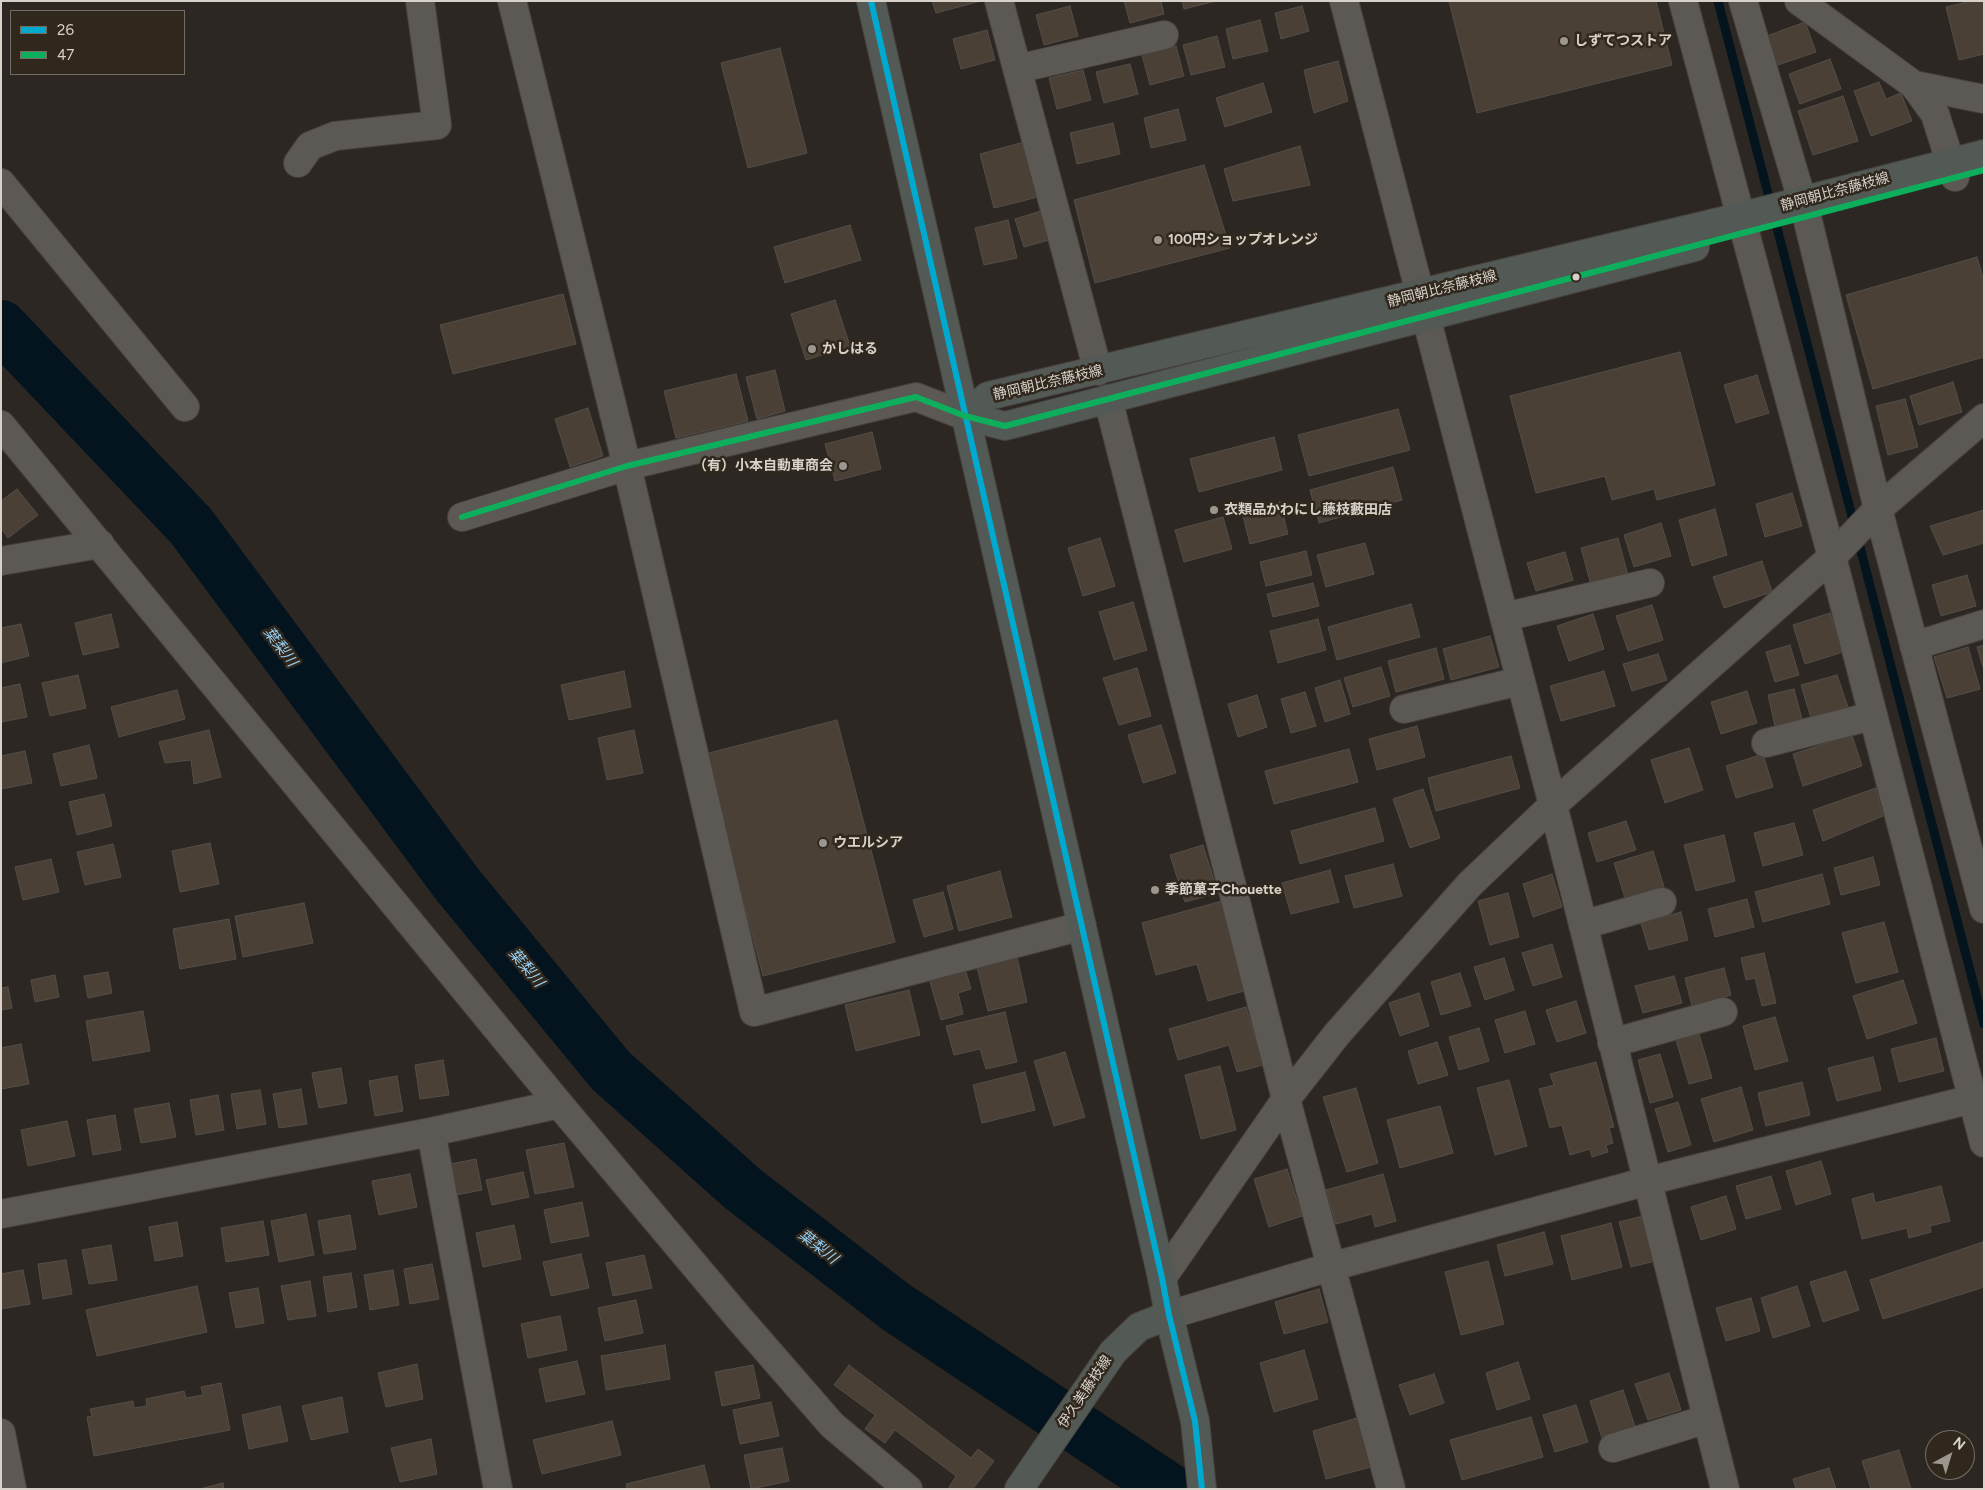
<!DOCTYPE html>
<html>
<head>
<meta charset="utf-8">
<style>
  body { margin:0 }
  #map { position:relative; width:1985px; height:1490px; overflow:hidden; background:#2c2722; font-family:Figtree,sans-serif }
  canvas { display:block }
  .frame { position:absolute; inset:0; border:2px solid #d7d1ca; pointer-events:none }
  .legend { position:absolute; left:10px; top:10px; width:175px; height:65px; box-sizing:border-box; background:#31281d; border:1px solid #736c62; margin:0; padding:6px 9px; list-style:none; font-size:15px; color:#d7d1ca }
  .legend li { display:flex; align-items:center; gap:10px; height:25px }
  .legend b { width:25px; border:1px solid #736c62 }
  .north { position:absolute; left:1925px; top:1430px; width:50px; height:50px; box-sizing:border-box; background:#31281d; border:1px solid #736c62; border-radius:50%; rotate:39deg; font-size:14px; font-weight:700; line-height:20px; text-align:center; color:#d7d1ca }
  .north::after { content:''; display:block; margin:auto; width:18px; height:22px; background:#9b968f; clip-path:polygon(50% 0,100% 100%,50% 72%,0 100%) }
</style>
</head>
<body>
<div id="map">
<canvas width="1985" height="1490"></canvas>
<div class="frame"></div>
<ul class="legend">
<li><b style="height:6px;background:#00a9ce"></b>26</li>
<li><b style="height:6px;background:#0daf5c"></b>47</li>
</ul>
<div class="north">N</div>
</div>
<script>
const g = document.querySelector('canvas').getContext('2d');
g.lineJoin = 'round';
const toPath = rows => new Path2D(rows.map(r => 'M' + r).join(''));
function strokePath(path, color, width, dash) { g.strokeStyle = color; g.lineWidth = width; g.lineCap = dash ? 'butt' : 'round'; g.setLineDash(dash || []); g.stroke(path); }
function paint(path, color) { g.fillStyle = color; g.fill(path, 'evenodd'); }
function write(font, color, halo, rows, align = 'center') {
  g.font = font + ' Figtree,"Noto Sans JP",sans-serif'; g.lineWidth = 5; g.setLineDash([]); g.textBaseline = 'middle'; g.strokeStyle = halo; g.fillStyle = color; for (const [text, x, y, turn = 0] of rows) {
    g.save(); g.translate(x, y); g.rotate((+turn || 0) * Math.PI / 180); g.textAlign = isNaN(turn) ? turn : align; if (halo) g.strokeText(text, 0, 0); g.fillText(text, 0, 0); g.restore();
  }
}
const stream = toPath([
  [1718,1,1984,1024]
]);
const river = toPath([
  [1,326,191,526,457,884,611,1071,743,1189,896,1307,1169,1489]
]);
const building = toPath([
  [932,1,981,1,936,13,932,1],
  [1124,1,1161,1,1164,14,1130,23,1124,1],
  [1182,1,1216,1,1184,9,1182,1],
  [1449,1,1656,1,1672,65,1477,113,1449,1],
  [1971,1,1984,1,1984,54,1959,60,1946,7,1971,1],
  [1070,6,1078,36,1044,45,1036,15,1070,6],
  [1302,6,1309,31,1281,39,1275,13,1302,6],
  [1260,20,1268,51,1233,59,1226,29,1260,20],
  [1805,22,1816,52,1775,66,1764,37,1805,22],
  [987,30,995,60,961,69,953,39,987,30],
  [1217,36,1225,67,1191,75,1183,45,1217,36],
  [1176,46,1184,76,1150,85,1142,55,1176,46],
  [780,48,807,153,748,168,721,63,780,48],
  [1830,59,1841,89,1800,104,1789,74,1830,59],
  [1338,61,1348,101,1314,113,1304,70,1338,61],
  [1130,64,1138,94,1104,103,1096,72,1130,64],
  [1083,70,1091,100,1057,109,1049,78,1083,70],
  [1879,82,1886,99,1901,93,1912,121,1871,136,1854,91,1879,82],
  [1263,83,1272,112,1225,127,1216,98,1263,83],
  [1843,96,1858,141,1813,155,1798,111,1843,96],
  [1178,109,1186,140,1151,148,1144,118,1178,109],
  [1113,123,1120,154,1077,164,1070,133,1113,123],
  [1024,142,1038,197,994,208,980,154,1024,142],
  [1300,146,1310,185,1233,201,1224,169,1300,146],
  [1204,165,1230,248,1095,283,1074,200,1204,165],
  [1041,211,1049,240,1024,247,1015,219,1041,211],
  [1008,220,1017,258,984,265,975,228,1008,220],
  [850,225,861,260,785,283,774,247,850,225],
  [1977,257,1984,281,1984,357,1873,389,1846,295,1977,257],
  [563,294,576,344,453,374,440,325,563,294],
  [835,300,850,346,806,360,791,314,835,300],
  [1680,352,1715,485,1657,500,1654,489,1612,500,1605,476,1536,493,1510,396,1680,352],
  [775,370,785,411,757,419,746,377,775,370],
  [736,374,748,421,676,438,664,391,736,374],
  [1757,375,1769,413,1736,423,1724,385,1757,375],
  [1953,382,1962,412,1919,425,1910,396,1953,382],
  [1905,399,1918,447,1888,455,1876,406,1905,399],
  [588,408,603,456,570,467,555,419,588,408],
  [1398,409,1410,450,1309,476,1298,435,1398,409],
  [872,432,881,469,835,481,825,444,872,432],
  [1274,437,1282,470,1199,492,1190,459,1274,437],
  [1393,467,1402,500,1319,523,1310,490,1393,467],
  [17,489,38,515,8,538,1,528,1,501,17,489],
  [1792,493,1802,526,1765,537,1756,504,1792,493],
  [1280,502,1288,534,1250,544,1242,512,1280,502],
  [1715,509,1727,555,1692,566,1679,520,1715,509],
  [1984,510,1984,543,1943,555,1930,526,1984,510],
  [1223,517,1232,549,1184,562,1175,530,1223,517],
  [1661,523,1671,556,1634,567,1624,535,1661,523],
  [1100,538,1115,586,1083,596,1068,548,1100,538],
  [1618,538,1628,575,1591,585,1581,548,1618,538],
  [1365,543,1374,574,1326,587,1317,555,1365,543],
  [1306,551,1312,575,1266,586,1260,562,1306,551],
  [1565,552,1573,580,1536,591,1527,563,1565,552],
  [1762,561,1772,592,1724,608,1713,577,1762,561],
  [1967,575,1976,606,1941,616,1932,585,1967,575],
  [1313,583,1319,606,1273,617,1267,594,1313,583],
  [1133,602,1147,650,1114,660,1099,612,1133,602],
  [1411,604,1420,637,1337,660,1328,627,1411,604],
  [1652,605,1663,640,1628,651,1616,616,1652,605],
  [1830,613,1843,652,1805,664,1793,625,1830,613],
  [111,614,119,647,83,655,75,623,111,614],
  [1593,614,1604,649,1569,661,1557,626,1593,614],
  [1318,619,1326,650,1278,663,1270,631,1318,619],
  [21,624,29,656,1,663,1,628,21,624],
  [1490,636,1499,667,1451,680,1443,649,1490,636],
  [1790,645,1799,675,1775,682,1766,652,1790,645],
  [1984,645,1984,670,1977,647,1984,645],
  [1968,647,1980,689,1947,698,1934,657,1968,647],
  [1436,648,1444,679,1396,692,1388,661,1436,648],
  [1658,654,1667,680,1632,691,1623,664,1658,654],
  [1381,667,1390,696,1353,707,1344,678,1381,667],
  [1137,668,1151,716,1119,725,1103,678,1137,668],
  [624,671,631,707,569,720,561,685,624,671],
  [1604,671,1615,706,1561,721,1550,686,1604,671],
  [78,675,86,708,50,716,42,683,78,675],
  [1837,675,1848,707,1811,718,1801,685,1837,675],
  [1340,680,1350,714,1325,722,1315,688,1340,680],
  [20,684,27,717,1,722,1,688,20,684],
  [1794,689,1802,719,1775,726,1768,695,1794,689],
  [177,690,185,719,119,737,111,707,177,690],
  [1747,691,1757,723,1721,734,1711,702,1747,691],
  [1305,692,1316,726,1291,733,1281,699,1305,692],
  [1257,695,1267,727,1238,737,1228,704,1257,695],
  [837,720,895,942,763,976,705,754,837,720],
  [1161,725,1176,773,1143,783,1128,735,1161,725],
  [1417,726,1425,757,1377,770,1369,739,1417,726],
  [209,730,221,777,194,784,191,760,165,763,159,742,209,730],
  [634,730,643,773,607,780,598,738,634,730],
  [1852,735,1862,766,1803,786,1793,754,1852,735],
  [89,745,97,778,61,786,53,754,89,745],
  [1689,748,1703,790,1665,803,1651,760,1689,748],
  [1349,749,1358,782,1274,804,1265,771,1349,749],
  [25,751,32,783,1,789,1,756,25,751],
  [1763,754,1773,787,1736,798,1726,766,1763,754],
  [1511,756,1520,788,1436,811,1428,778,1511,756],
  [1876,788,1883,816,1823,841,1813,810,1876,788],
  [1423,789,1440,838,1410,848,1393,799,1423,789],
  [104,794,112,826,77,835,69,802,104,794],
  [1375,808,1384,841,1300,864,1291,831,1375,808],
  [1626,821,1636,850,1597,862,1588,833,1626,821],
  [1794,823,1803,855,1763,866,1754,833,1794,823],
  [1724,835,1735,881,1696,891,1684,845,1724,835],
  [210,843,219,884,180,892,172,851,210,843],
  [113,844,121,877,85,885,77,852,113,844],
  [1203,845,1218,893,1185,902,1170,855,1203,845],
  [1653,851,1664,887,1625,898,1614,863,1653,851],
  [1873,857,1880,885,1841,895,1834,868,1873,857],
  [51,859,59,892,23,900,15,867,51,859],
  [1393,864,1402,896,1354,908,1345,876,1393,864],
  [1330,870,1339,902,1291,914,1282,883,1330,870],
  [1000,871,1012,917,959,931,947,886,1000,871],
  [1552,874,1562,907,1533,917,1523,884,1552,874],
  [1822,874,1830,904,1763,922,1755,892,1822,874],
  [943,892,953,929,924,937,913,900,943,892],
  [1508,893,1519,937,1490,945,1478,901,1508,893],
  [1747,899,1754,927,1715,937,1708,909,1747,899],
  [1222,901,1248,990,1208,1001,1197,964,1156,975,1142,923,1222,901],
  [304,903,313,943,243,957,235,916,304,903],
  [1681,912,1688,940,1649,950,1641,923,1681,912],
  [229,919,236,959,180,969,173,929,229,919],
  [1884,922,1898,972,1856,983,1842,933,1884,922],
  [1552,944,1562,977,1533,986,1522,953,1552,944],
  [1764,953,1776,1003,1762,1006,1755,978,1746,980,1741,958,1764,953],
  [1017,957,1027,1002,988,1011,977,967,1017,957],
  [1504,958,1514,990,1485,1000,1474,967,1504,958],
  [964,965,971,989,958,993,963,1014,941,1020,928,975,964,965],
  [1724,968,1731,995,1692,1006,1685,978,1724,968],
  [108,972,112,993,88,998,84,976,108,972],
  [1460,973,1471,1006,1441,1015,1431,982,1460,973],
  [55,975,59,997,35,1002,31,980,55,975],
  [1674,976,1682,1003,1643,1013,1635,986,1674,976],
  [1903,980,1917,1023,1867,1039,1853,996,1903,980],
  [8,987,12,1008,1,1010,1,988,8,987],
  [909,990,920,1035,856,1051,845,1005,909,990],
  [1419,993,1429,1026,1400,1036,1389,1003,1419,993],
  [1576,1001,1586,1033,1557,1042,1546,1010,1576,1001],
  [1246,1007,1263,1065,1237,1072,1229,1045,1178,1060,1169,1029,1246,1007],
  [143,1011,150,1051,93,1061,86,1021,143,1011],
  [1525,1011,1535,1044,1505,1053,1495,1020,1525,1011],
  [1005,1012,1017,1062,986,1069,980,1049,954,1055,946,1026,1005,1012],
  [1775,1017,1788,1061,1755,1070,1743,1026,1775,1017],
  [1479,1028,1489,1061,1459,1070,1449,1037,1479,1028],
  [1699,1034,1712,1078,1689,1084,1676,1040,1699,1034],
  [1936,1038,1944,1071,1899,1082,1891,1049,1936,1038],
  [1437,1042,1448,1075,1418,1084,1408,1051,1437,1042],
  [21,1044,29,1084,1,1089,1,1048,21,1044],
  [1065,1052,1085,1117,1054,1126,1034,1061,1065,1052],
  [1660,1054,1673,1097,1650,1103,1638,1060,1660,1054],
  [1873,1057,1881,1090,1837,1101,1828,1068,1873,1057],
  [443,1060,449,1095,420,1099,415,1065,443,1060],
  [1596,1062,1614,1127,1609,1128,1613,1143,1606,1145,1608,1152,1592,1157,1590,1149,1570,1155,1562,1125,1550,1128,1539,1089,1554,1085,1550,1074,1596,1062],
  [1220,1066,1236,1130,1201,1139,1185,1075,1220,1066],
  [341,1068,347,1103,319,1108,312,1073,341,1068],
  [1025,1072,1035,1110,982,1123,973,1085,1025,1072],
  [397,1076,403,1111,375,1116,369,1081,397,1076],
  [1509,1080,1527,1146,1495,1155,1477,1088,1509,1080],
  [1802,1082,1810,1115,1766,1126,1758,1093,1802,1082],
  [1741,1087,1753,1130,1714,1142,1701,1099,1741,1087],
  [1356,1088,1378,1163,1347,1172,1323,1097,1356,1088],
  [301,1089,307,1124,279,1128,273,1094,301,1089],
  [260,1090,266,1124,237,1129,231,1094,260,1090],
  [218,1095,224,1130,196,1135,190,1100,218,1095],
  [1678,1102,1691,1145,1668,1152,1655,1109,1678,1102],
  [169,1103,176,1137,141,1143,134,1109,169,1103],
  [1440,1106,1453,1153,1400,1168,1387,1120,1440,1106],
  [115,1115,121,1150,93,1155,87,1120,115,1115],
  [67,1121,75,1156,28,1166,21,1130,67,1121],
  [564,1143,574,1187,535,1194,526,1150,564,1143],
  [476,1159,482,1190,456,1195,450,1164,476,1159],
  [1821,1161,1831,1194,1796,1205,1786,1171,1821,1161],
  [1287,1169,1302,1216,1269,1227,1254,1179,1287,1169],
  [523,1172,529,1197,492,1205,486,1180,523,1172],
  [410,1174,417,1207,379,1215,372,1181,410,1174],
  [1383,1174,1396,1221,1375,1227,1372,1214,1336,1224,1326,1190,1383,1174],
  [1771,1176,1781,1209,1746,1219,1736,1186,1771,1176],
  [1941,1186,1950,1221,1930,1226,1931,1232,1909,1238,1907,1228,1862,1239,1852,1199,1873,1193,1875,1203,1941,1186],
  [1726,1196,1736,1229,1701,1240,1691,1207,1726,1196],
  [582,1202,589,1236,551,1243,544,1210,582,1202],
  [306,1214,314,1255,279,1262,271,1221,306,1214],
  [350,1215,356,1249,324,1254,318,1221,350,1215],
  [1647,1215,1659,1260,1631,1267,1619,1222,1647,1215],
  [263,1221,269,1255,226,1262,221,1228,263,1221],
  [177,1222,183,1256,155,1261,149,1227,177,1222],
  [1611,1223,1622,1267,1572,1280,1561,1236,1611,1223],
  [514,1225,521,1259,483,1267,476,1233,514,1225],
  [1544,1232,1553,1264,1505,1276,1497,1245,1544,1232],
  [1983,1242,1984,1287,1883,1319,1870,1280,1983,1242],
  [111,1245,117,1280,89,1284,82,1250,111,1245],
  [581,1254,589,1288,551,1296,543,1262,581,1254],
  [644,1255,652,1288,613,1296,606,1263,644,1255],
  [66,1260,72,1294,43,1299,38,1264,66,1260],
  [1488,1261,1504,1324,1461,1335,1445,1272,1488,1261],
  [432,1264,439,1299,410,1304,404,1269,432,1264],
  [23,1270,30,1304,1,1309,1,1274,23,1270],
  [393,1270,399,1305,370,1310,364,1275,393,1270],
  [1846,1271,1859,1310,1823,1322,1810,1282,1846,1271],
  [351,1273,357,1307,328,1312,323,1277,351,1273],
  [310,1281,316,1316,288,1320,281,1286,310,1281],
  [197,1286,207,1332,97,1356,86,1310,197,1286],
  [1797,1286,1810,1326,1773,1338,1761,1298,1797,1286],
  [258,1288,264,1323,236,1328,229,1293,258,1288],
  [1319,1289,1328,1322,1284,1334,1275,1302,1319,1289],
  [1751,1298,1760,1331,1726,1341,1716,1308,1751,1298],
  [636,1300,643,1333,605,1341,598,1308,636,1300],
  [560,1316,567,1350,528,1358,521,1324,560,1316],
  [665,1345,670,1379,606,1390,601,1356,665,1345],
  [1304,1350,1318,1399,1274,1412,1260,1363,1304,1350],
  [577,1361,585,1394,546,1402,539,1369,577,1361],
  [1518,1362,1530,1399,1497,1410,1486,1373,1518,1362],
  [417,1364,423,1399,386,1407,378,1373,417,1364],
  [753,1365,760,1398,722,1406,715,1372,753,1365],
  [849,1365,971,1458,978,1449,994,1461,973,1489,948,1489,956,1476,895,1430,885,1443,865,1429,875,1415,834,1385,849,1365],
  [1669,1373,1681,1410,1648,1420,1635,1384,1669,1373],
  [1434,1374,1444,1403,1410,1415,1399,1385,1434,1374],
  [221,1383,230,1430,94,1456,87,1417,92,1416,90,1409,133,1401,134,1408,147,1406,146,1399,184,1391,186,1398,203,1395,201,1387,221,1383],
  [1623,1390,1635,1427,1602,1438,1590,1401,1623,1390],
  [342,1397,348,1432,311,1440,302,1406,342,1397],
  [771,1402,779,1436,740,1444,733,1410,771,1402],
  [1576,1405,1588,1442,1555,1452,1543,1415,1576,1405],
  [280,1406,288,1441,249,1449,242,1415,280,1406],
  [1531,1417,1543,1457,1462,1480,1450,1440,1531,1417],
  [1357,1418,1371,1467,1326,1479,1313,1431,1357,1418],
  [612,1421,621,1455,542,1474,533,1440,612,1421],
  [431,1439,437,1474,400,1482,391,1448,431,1439],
  [782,1448,789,1481,751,1489,744,1455,782,1448],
  [1899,1450,1911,1489,1871,1489,1862,1461,1899,1450],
  [704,1465,710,1489,627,1489,626,1484,704,1465],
  [1829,1468,1836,1489,1796,1489,1793,1479,1829,1468],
  [223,1483,224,1489,200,1489,223,1483]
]);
const minor = toPath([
  [512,1,627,466,754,1012,1082,926],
  [999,1,1098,371],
  [1344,1,1553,805,1725,1489],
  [1683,1,1832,557,1984,1143],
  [1743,1,1807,217,1878,509,1984,909],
  [1799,1,1914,85,1984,99],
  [1017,69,1164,35],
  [1914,85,1935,114,1955,177],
  [298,163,310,146,335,136,437,125,420,1],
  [1,183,185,407],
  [1108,399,1286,1099,1391,1489],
  [1,425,559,1104,738,1317,832,1425,908,1489],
  [462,517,627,466,916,397,965,416],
  [1,561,100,544],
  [1504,617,1650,583],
  [1914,646,1984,624],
  [1404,709,1520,681],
  [1766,743,1872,716],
  [1583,925,1662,902],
  [1612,1043,1723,1012],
  [431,1132,498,1489],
  [1,1214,431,1132,559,1104],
  [1162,1278,1286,1099,1337,1034,1470,884,1553,805,1832,557,1878,509,1984,418],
  [1169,1315,1330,1267,1648,1181,1984,1096],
  [1,1433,12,1489],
  [1613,1448,1707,1419]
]);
const major = toPath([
  [871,1,1162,1278,1169,1315,1195,1421,1202,1489],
  [965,416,988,396,1739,217,1984,154],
  [965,416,1005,426,1695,247],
  [1019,1489,1113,1352,1139,1327,1169,1315]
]);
const bus1 = toPath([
  [871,1,1162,1278,1169,1315,1195,1421,1202,1489]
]);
const bus2 = toPath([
  [462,517,627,466,916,397,965,416,1005,426,1984,170]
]);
const markers = [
  [1564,41,5,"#9b968f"],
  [1158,240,5,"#9b968f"],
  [1576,277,4.5,"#d7d1ca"],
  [812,349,5,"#9b968f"],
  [843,466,5,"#9b968f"],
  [1214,510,5,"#9b968f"],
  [823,843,5,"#9b968f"],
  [1155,890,5,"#9b968f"]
];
const poiNames = [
  ["しずてつストア",1574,41],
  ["100円ショップオレンジ",1168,240],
  ["かしはる",822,349],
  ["（有）小本自動車商会",833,466,"right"],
  ["衣類品かわにし藤枝藪田店",1224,510],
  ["ウエルシア",833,843],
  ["季節菓子Chouette",1165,890]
];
const streetNames = [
  ["静岡朝比奈藤枝線",1835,192,-15],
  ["静岡朝比奈藤枝線",1442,289,-14],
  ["静岡朝比奈藤枝線",1048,383,-13],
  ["伊久美藤枝線",1085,1392,-56]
];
const waterNames = [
  ["葉梨川",280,647,53],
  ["葉梨川",526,968,50],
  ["葉梨川",818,1247,38]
];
strokePath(stream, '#04141f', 9);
strokePath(river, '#04141f', 52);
paint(building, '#4a4036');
strokePath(building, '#534e49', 1);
strokePath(minor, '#47423e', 30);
strokePath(major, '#47423e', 30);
strokePath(minor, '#5c5854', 28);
strokePath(major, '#535955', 28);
strokePath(bus1, '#00a9ce', 6);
strokePath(bus2, '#0daf5c', 6);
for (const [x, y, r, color] of markers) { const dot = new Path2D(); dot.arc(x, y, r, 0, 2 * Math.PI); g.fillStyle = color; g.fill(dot); strokePath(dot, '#31281d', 2); }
write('bold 14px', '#d7d1ca', '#31281d', poiNames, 'left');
write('14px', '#d7d1ca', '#31281d', streetNames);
write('italic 15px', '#95cef3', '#31281d', waterNames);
</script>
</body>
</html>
